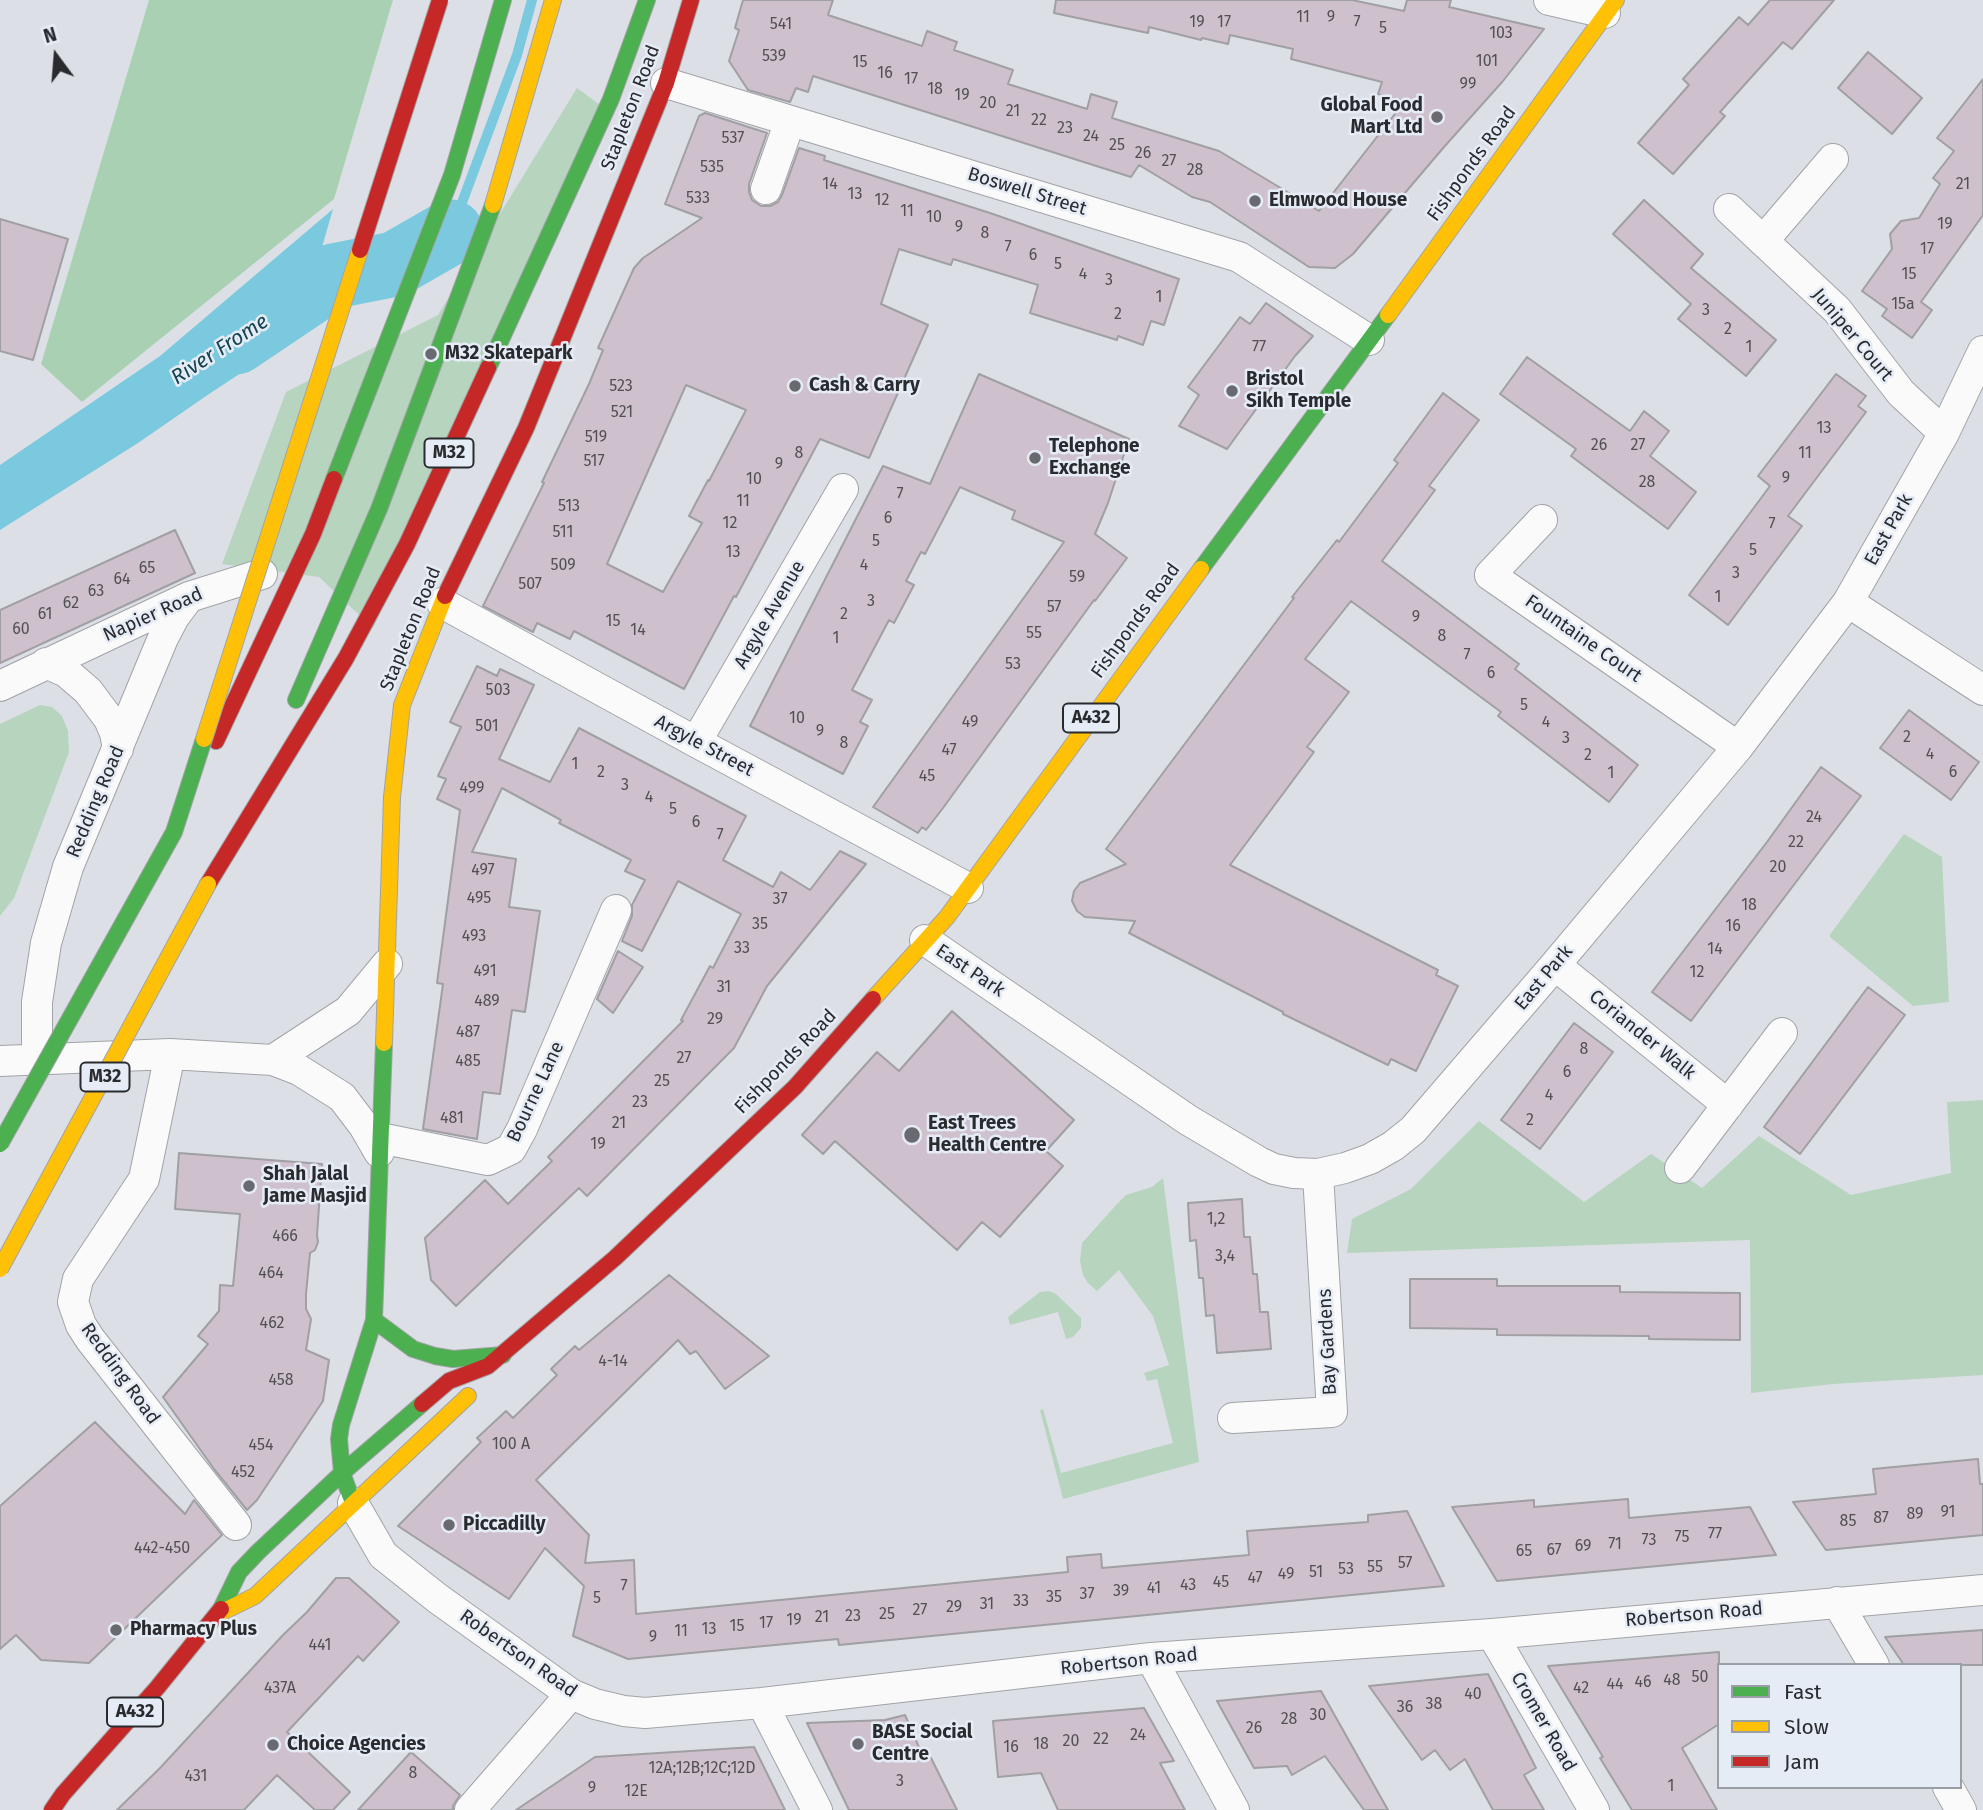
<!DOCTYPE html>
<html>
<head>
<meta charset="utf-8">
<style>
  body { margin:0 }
  #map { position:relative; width:1983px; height:1810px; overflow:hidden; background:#dce0e6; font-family:"Fira Sans",sans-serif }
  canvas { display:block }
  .legend { position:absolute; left:1717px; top:1663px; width:245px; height:126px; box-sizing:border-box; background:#e6ecf6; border:2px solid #9a9fa6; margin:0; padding:9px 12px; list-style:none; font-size:21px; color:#292b2f }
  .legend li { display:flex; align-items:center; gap:14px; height:35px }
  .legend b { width:35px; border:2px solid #9a9fa6 }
  .north { position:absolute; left:21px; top:21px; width:70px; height:70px; -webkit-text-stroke:5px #e6ecf6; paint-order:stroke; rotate:344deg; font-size:19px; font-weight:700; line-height:28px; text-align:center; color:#292b2f }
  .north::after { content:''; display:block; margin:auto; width:24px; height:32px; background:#292b2f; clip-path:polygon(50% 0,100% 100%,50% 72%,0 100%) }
</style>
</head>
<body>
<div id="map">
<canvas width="1983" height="1810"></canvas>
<ul class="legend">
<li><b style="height:9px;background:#4caf50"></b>Fast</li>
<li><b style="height:9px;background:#ffc107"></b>Slow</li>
<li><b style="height:9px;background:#c62828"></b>Jam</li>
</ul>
<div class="north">N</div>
</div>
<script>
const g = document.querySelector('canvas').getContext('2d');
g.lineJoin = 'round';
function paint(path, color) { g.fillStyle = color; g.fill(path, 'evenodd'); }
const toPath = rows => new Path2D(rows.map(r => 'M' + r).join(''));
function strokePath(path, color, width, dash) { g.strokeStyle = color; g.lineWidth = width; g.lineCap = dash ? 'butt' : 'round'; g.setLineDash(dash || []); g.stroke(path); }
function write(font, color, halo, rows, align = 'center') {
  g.font = font + ' "Fira Sans",sans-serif'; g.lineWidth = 5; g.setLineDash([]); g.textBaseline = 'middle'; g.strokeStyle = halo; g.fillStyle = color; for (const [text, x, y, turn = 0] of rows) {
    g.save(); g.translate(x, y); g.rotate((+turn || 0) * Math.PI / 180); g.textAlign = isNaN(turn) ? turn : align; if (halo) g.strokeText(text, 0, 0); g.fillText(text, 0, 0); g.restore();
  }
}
const green = toPath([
  [577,88,611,113,373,628,319,577,222,564,286,392,438,315],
  [40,705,52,707,62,716,68,731,69,752,14,898,0,916,0,724],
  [1904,834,1942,857,1949,1002,1913,1006,1829,936],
  [1983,1100,1983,1375,1833,1384,1751,1393,1750,1240,1347,1253,1352,1219,1411,1189,1479,1121,1584,1202,1651,1154,1702,1188,1759,1136,1851,1195,1951,1173,1947,1102],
  [1163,1178,1199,1462,1063,1499,1040,1410,1043,1409,1061,1473,1173,1443,1157,1379,1147,1381,1144,1373,1169,1365,1153,1316,1119,1270,1097,1291,1088,1283,1083,1275,1080,1261,1082,1243,1117,1204,1126,1195,1152,1187],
  [1049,1291,1056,1294,1081,1318,1081,1328,1073,1337,1066,1339,1058,1312,1010,1325,1008,1317,1040,1292]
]);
const forest = toPath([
  [149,0,393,0,334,199,82,402,41,364]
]);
const water = toPath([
  [333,209,297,334,291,340,209,394,138,443,0,530,0,465,160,356]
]);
const stream = toPath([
  [451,232,517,55,532,0]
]);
const river = toPath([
  [236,342,334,276,395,264,451,232]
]);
const building = toPath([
  [743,0,833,0,828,15,922,46,927,31,957,42,954,50,1013,70,1008,84,1087,109,1091,94,1117,102,1112,118,1219,151,1319,211,1405,101,1378,94,1382,82,1291,59,1293,49,1230,35,1228,44,1202,38,1201,40,1149,27,1148,33,1054,13,1056,0,1352,0,1404,11,1407,0,1451,0,1449,7,1544,29,1503,81,1444,147,1353,254,1335,268,1309,267,1210,202,1192,197,1139,165,1131,177,813,76,808,92,796,88,790,102,748,90,729,61,739,30,735,28,743,0],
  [1770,0,1834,0,1792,49,1783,42,1720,112,1725,116,1673,174,1638,143,1689,85,1683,79,1739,17,1748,25,1770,0],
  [1868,52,1922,98,1892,134,1838,88,1868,52],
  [1983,79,1983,215,1921,302,1932,310,1912,338,1882,316,1887,309,1862,291,1892,249,1890,234,1901,221,1919,218,1940,184,1933,178,1954,151,1937,138,1983,79],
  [705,113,767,133,749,184,749,192,752,200,761,206,770,206,778,202,782,195,799,148,825,156,824,160,990,213,1179,279,1164,325,1151,321,1143,345,1118,336,1117,340,1030,313,1038,285,953,259,951,265,899,249,881,304,928,325,869,458,820,439,736,597,734,596,684,689,574,631,570,639,537,623,533,632,483,606,544,483,542,482,589,384,603,350,598,348,634,268,643,258,702,218,665,204,699,116,705,113],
  [686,385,746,410,709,481,708,480,689,516,702,523,663,592,607,564,686,385],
  [1644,200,1703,254,1691,268,1776,340,1746,376,1678,319,1691,304,1613,234,1644,200],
  [0,219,68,239,33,360,0,351,0,219],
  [1266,303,1313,336,1295,356,1227,449,1179,426,1199,395,1188,387,1240,317,1250,324,1266,303],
  [1527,357,1630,431,1644,411,1669,431,1650,456,1696,492,1668,529,1571,456,1576,449,1500,394,1527,357],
  [979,374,1129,439,1108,503,1095,534,1127,558,1095,601,1094,600,943,808,926,830,922,827,918,833,873,807,1064,542,1012,519,1015,511,960,487,925,554,921,552,906,581,914,585,894,623,889,620,852,690,872,700,860,722,868,726,843,774,750,726,883,466,930,484,979,374],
  [1836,374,1866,396,1858,406,1866,412,1788,516,1802,526,1728,625,1689,595,1770,486,1758,476,1836,374],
  [1443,393,1479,420,1429,486,1435,490,1382,561,1519,664,1515,669,1638,765,1609,802,1498,716,1501,712,1351,601,1305,659,1349,692,1307,747,1314,752,1230,865,1438,970,1436,975,1458,986,1416,1071,1391,1059,1388,1065,1283,1014,1283,1012,1129,933,1135,921,1085,917,1077,911,1072,901,1074,891,1080,883,1126,864,1106,849,1294,598,1292,597,1337,540,1339,542,1398,463,1394,460,1443,393],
  [175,530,195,573,0,663,0,610,175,530],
  [477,666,497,676,500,669,534,685,499,759,550,782,579,728,746,816,723,860,773,887,781,872,810,890,840,851,866,864,767,986,734,1048,587,1196,579,1188,456,1306,431,1280,425,1238,485,1180,508,1204,552,1161,548,1157,683,1021,681,1020,710,966,713,968,741,914,678,881,642,951,622,941,632,916,632,905,645,880,625,871,631,860,559,823,561,820,502,788,472,852,516,859,509,907,540,911,525,1012,512,1010,500,1094,483,1092,477,1139,423,1129,443,984,437,983,460,810,437,799,446,779,438,776,461,727,450,722,477,666],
  [1909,710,1979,762,1951,800,1880,748,1909,710],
  [1821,767,1861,796,1691,1021,1652,992,1767,842,1821,767],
  [618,951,643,967,613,1013,597,999,618,951],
  [1868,987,1905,1015,1800,1154,1764,1127,1868,987],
  [952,1011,1074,1120,1046,1151,1063,1166,1000,1237,982,1222,957,1250,835,1141,823,1154,802,1135,877,1052,899,1071,952,1011],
  [1574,1023,1613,1052,1540,1149,1501,1120,1574,1023],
  [179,1153,322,1164,317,1235,318,1242,315,1250,310,1253,306,1294,306,1309,311,1319,306,1350,329,1360,323,1401,257,1500,247,1510,214,1469,163,1397,208,1344,198,1336,219,1311,220,1285,233,1286,240,1214,175,1209,179,1153],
  [1242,1199,1244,1237,1250,1237,1253,1274,1257,1274,1260,1312,1268,1312,1271,1349,1217,1353,1214,1315,1206,1316,1203,1278,1199,1278,1196,1240,1190,1241,1188,1203,1242,1199],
  [669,1275,769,1356,725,1389,696,1351,690,1354,678,1340,536,1480,589,1535,585,1563,634,1560,636,1614,1068,1572,1067,1557,1101,1554,1102,1568,1249,1555,1247,1531,1368,1522,1368,1515,1407,1511,1444,1586,839,1645,838,1639,628,1659,573,1636,584,1586,545,1548,509,1599,398,1526,481,1442,477,1438,506,1411,513,1418,557,1375,551,1369,575,1346,579,1350,669,1275],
  [1410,1279,1497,1279,1497,1286,1620,1286,1620,1292,1740,1293,1740,1340,1649,1339,1649,1336,1497,1335,1497,1329,1410,1328,1410,1279],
  [95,1422,185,1514,194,1500,222,1535,89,1663,41,1660,16,1635,0,1649,0,1506,95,1422],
  [1978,1459,1980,1484,1983,1484,1983,1535,1826,1550,1793,1502,1876,1494,1873,1469,1978,1459],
  [1628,1499,1629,1518,1750,1507,1776,1555,1497,1581,1452,1507,1534,1500,1534,1507,1628,1499],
  [336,1578,349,1578,399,1622,363,1661,358,1656,287,1732,350,1792,333,1810,315,1810,277,1775,244,1810,117,1810,160,1768,283,1635,307,1612,336,1578],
  [1983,1630,1983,1665,1904,1665,1885,1637,1983,1630],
  [1719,1652,1719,1724,1682,1748,1717,1810,1632,1810,1600,1758,1603,1757,1548,1666,1719,1652],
  [1488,1674,1536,1768,1524,1775,1544,1810,1493,1810,1465,1759,1450,1770,1435,1750,1422,1760,1369,1686,1488,1674],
  [1321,1691,1388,1810,1364,1810,1325,1756,1292,1775,1287,1766,1254,1768,1217,1701,1321,1691],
  [1144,1708,1174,1761,1160,1763,1185,1810,1058,1810,1041,1773,998,1777,993,1721,1144,1708],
  [905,1715,925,1761,931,1758,957,1810,849,1810,807,1723,885,1720,905,1715],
  [754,1747,785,1810,516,1810,595,1757,754,1747],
  [411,1752,460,1795,453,1806,453,1810,358,1810,411,1752]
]);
const street = toPath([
  [1549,0,1605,13],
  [666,83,1239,257,1369,340],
  [766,189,790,121],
  [1729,209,1837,310,1901,393,1944,433],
  [1763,241,1833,159],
  [1542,520,1490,575,1738,747],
  [1848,602,1983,690],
  [442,603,696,742,968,888],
  [46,663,66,672,88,691,109,719,115,733,118,749],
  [0,686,189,597,262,574],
  [696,742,843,489],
  [925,940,1188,1120,1259,1162,1274,1169,1294,1173,1318,1174,1345,1168,1370,1159,1393,1146,1413,1130,1555,965,1738,747,1848,602,1944,433,1983,351],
  [1555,965,1728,1105],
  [170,1054,144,1179,78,1279,73,1302,81,1325,90,1339,236,1525],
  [37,1060,37,1002,46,943,68,867,163,638,174,617,189,597],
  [273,1060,348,1011,387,964],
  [0,1061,170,1054,273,1060,299,1070,342,1097,364,1126,379,1152],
  [380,1138,488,1160,511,1149,522,1129,616,910],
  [1680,1168,1782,1033],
  [1233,1418,1332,1412,1318,1174],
  [353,1503,383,1555,437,1598,571,1694,595,1704,624,1711,645,1713,762,1703,1151,1658,1492,1634,1983,1590],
  [1837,1602,1874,1665],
  [1492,1634,1594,1810],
  [1151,1658,1234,1810],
  [762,1703,817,1810],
  [1948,1787,1961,1810],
  [470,1810,571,1694]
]);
const fast = toPath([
  [488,368,611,99,647,0],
  [334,479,452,175,503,0],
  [1201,569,1388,315],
  [296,700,379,509,493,205],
  [374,1320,413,1349,435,1356,453,1359,503,1355],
  [352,1500,342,1473,339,1439,341,1425,374,1320,384,1043],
  [221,1609,239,1572,258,1552,342,1473,422,1404]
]);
const slow = toPath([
  [493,205,553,0],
  [1388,315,1616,0],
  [873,999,947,917,1201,569],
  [384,1043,392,797,402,705,445,596],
  [218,1614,255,1596,468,1396]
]);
const jam = toPath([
  [445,596,526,428,666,83,691,0],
  [216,741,313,534,334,479],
  [208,884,346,658,407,544,488,368],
  [422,1404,449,1381,488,1366,615,1258,795,1087,873,999],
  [52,1810,63,1794,157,1688,221,1609]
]);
const fastBridge = toPath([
  [0,1144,174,832,204,739]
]);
const slowBridge = toPath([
  [204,739,360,250],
  [0,1269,208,884]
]);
const jamBridge = toPath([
  [360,250,440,0]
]);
const markers = [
  [1437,117,7,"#686a6f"],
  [1255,201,7,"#686a6f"],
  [431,354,7,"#686a6f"],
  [795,386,7,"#686a6f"],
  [1232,391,7,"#686a6f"],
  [1035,458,7,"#686a6f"],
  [912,1135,9,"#686a6f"],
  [249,1186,7,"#686a6f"],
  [449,1525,7,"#686a6f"],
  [116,1630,7,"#686a6f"],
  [858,1744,7,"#686a6f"],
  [273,1745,7,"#686a6f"]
];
const numberNames = [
  ["11",1303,18],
  ["9",1331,18],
  ["19",1197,23],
  ["17",1224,23],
  ["7",1357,23],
  ["541",781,25],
  ["5",1383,29],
  ["103",1501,34],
  ["539",774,57],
  ["101",1487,62],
  ["15",860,63],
  ["16",885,74],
  ["17",911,80],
  ["99",1468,85],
  ["18",935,90],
  ["19",962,96],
  ["20",988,104],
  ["21",1013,112],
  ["22",1039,121],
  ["23",1065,129],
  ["24",1091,137],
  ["537",733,139],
  ["25",1117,146],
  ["26",1143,154],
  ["27",1169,162],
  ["535",712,168],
  ["28",1195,171],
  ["14",830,185],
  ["21",1963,185],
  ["13",855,195],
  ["533",698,199],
  ["12",882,201],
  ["11",907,212],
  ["10",934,218],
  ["19",1945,225],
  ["9",959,228],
  ["8",985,234],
  ["7",1008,248],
  ["17",1927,250],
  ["6",1033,256],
  ["5",1058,265],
  ["4",1083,275],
  ["15",1909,275],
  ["3",1109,281],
  ["1",1159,298],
  ["15a",1903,305],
  ["3",1706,311],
  ["2",1118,315],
  ["2",1728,330],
  ["77",1259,348],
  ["1",1749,348],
  ["523",621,387],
  ["521",622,413],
  ["13",1824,429],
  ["519",596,438],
  ["26",1599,446],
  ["27",1638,446],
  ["8",799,454],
  ["11",1805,454],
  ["517",594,462],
  ["9",779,465],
  ["9",1786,479],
  ["10",754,480],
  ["28",1647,483],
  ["7",900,495],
  ["11",743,502],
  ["513",569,507],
  ["6",888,519],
  ["12",730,524],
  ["7",1772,525],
  ["511",563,533],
  ["5",876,542],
  ["5",1753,551],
  ["13",733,553],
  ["509",563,566],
  ["4",864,566],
  ["65",147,569],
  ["3",1736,574],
  ["59",1077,578],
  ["64",122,580],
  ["507",530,585],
  ["63",96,592],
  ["1",1718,598],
  ["3",871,602],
  ["62",71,604],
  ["57",1054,608],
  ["61",45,615],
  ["2",844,615],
  ["9",1416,618],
  ["15",613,622],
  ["60",21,630],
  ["14",638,631],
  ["55",1034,634],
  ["8",1442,637],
  ["1",836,639],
  ["7",1467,656],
  ["53",1013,665],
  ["6",1491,674],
  ["503",498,691],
  ["5",1524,706],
  ["10",797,719],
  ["49",970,723],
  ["4",1546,723],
  ["501",487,727],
  ["9",820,732],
  ["2",1907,738],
  ["3",1566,739],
  ["8",844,744],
  ["47",949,751],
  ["4",1930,755],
  ["2",1588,756],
  ["1",575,765],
  ["2",601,773],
  ["6",1953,773],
  ["1",1611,774],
  ["45",927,777],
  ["3",625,786],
  ["499",472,789],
  ["4",649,798],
  ["5",673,810],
  ["24",1814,818],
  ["6",696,823],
  ["7",720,836],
  ["22",1796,843],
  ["20",1778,868],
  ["497",483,871],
  ["495",479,899],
  ["37",780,900],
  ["18",1749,906],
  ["35",760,925],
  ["16",1733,927],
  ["493",474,937],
  ["33",742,949],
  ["14",1715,950],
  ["491",485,972],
  ["12",1697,973],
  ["31",724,988],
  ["489",487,1002],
  ["29",715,1020],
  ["487",468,1033],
  ["8",1584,1050],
  ["27",684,1059],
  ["485",468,1062],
  ["6",1567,1073],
  ["25",662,1082],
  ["4",1549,1096],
  ["23",640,1103],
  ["481",452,1119],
  ["2",1530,1121],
  ["21",619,1124],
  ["19",598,1145],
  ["1,2",1216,1220],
  ["466",285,1237],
  ["3,4",1225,1257],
  ["464",271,1274],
  ["462",272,1324],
  ["4-14",613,1362],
  ["458",281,1381],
  ["100 A",511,1445],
  ["454",261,1446],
  ["452",243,1473],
  ["91",1948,1513],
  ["89",1915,1515],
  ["87",1881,1519],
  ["85",1848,1522],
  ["77",1715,1535],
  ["75",1682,1538],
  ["73",1649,1541],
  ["71",1615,1545],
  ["69",1583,1547],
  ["442-450",162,1549],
  ["67",1554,1551],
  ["65",1524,1552],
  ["57",1405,1564],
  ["55",1375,1568],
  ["53",1346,1570],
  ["51",1316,1573],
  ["49",1286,1575],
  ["47",1255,1579],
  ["45",1221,1583],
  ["43",1188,1586],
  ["7",624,1587],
  ["41",1154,1589],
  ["39",1121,1592],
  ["37",1087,1595],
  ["35",1054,1598],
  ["5",597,1599],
  ["33",1021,1602],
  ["31",987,1605],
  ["29",954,1608],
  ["27",920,1611],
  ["25",887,1615],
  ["23",853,1617],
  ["21",822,1618],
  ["19",794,1621],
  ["17",766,1624],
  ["15",737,1627],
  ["13",709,1630],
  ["11",681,1632],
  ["9",653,1638],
  ["441",320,1646],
  ["50",1700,1678],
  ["48",1672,1681],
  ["46",1643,1683],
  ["44",1615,1685],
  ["437A",280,1689],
  ["42",1581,1689],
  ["40",1473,1695],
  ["38",1434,1705],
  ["36",1405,1708],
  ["30",1318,1716],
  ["28",1289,1720],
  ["26",1254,1729],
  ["24",1138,1736],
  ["22",1101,1740],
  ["20",1071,1742],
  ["18",1041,1745],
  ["16",1011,1748],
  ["12A;12B;12C;12D",702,1769],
  ["8",413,1774],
  ["431",196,1777],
  ["3",900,1782],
  ["1",1671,1787],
  ["9",592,1789],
  ["12E",636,1792]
];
const shields = [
  [449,453,49],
  [1091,718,56],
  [105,1077,49],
  [135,1712,56]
];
const shieldNames = [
  ["M32",449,453],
  ["A432",1091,718],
  ["M32",105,1077],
  ["A432",135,1712]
];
const poiNames = [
  ["Global Food",1423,106,"right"],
  ["Mart Ltd",1423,128,"right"],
  ["Elmwood House",1269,201],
  ["M32 Skatepark",445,354],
  ["Bristol",1246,380],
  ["Sikh Temple",1246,402],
  ["Cash & Carry",809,386],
  ["Telephone",1049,447],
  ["Exchange",1049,469],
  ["East Trees",928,1124],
  ["Health Centre",928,1146],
  ["Shah Jalal",263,1175],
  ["Jame Masjid",263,1197],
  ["Piccadilly",463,1525],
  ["Pharmacy Plus",130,1630],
  ["BASE Social",872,1733],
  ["Centre",872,1755],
  ["Choice Agencies",287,1745]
];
const streetNames = [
  ["Stapleton Road",631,108,-69],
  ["Fishponds Road",1472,164,-54],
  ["Boswell Street",1027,192,17],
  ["Juniper Court",1852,335,50],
  ["East Park",1889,530,-61],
  ["Napier Road",153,615,-24],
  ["Argyle Avenue",770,615,-60],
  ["Fishponds Road",1136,621,-54],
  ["Stapleton Road",411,629,-68],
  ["Fountaine Court",1583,639,35],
  ["Argyle Street",704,746,28],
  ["Redding Road",96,802,-67],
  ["East Park",970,971,34],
  ["East Park",1544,978,-50],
  ["Coriander Walk",1642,1035,39],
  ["Fishponds Road",786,1062,-46],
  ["Bourne Lane",536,1092,-65],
  ["Bay Gardens",1328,1342,-93],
  ["Redding Road",120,1374,54],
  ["Robertson Road",1694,1615,-5],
  ["Robertson Road",518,1654,35],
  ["Robertson Road",1129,1662,-6],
  ["Cromer Road",1543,1722,60]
];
const waterNames = [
  ["River Frome",220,350,-33]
];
paint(green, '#b6d4be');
paint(forest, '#a9d0b3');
paint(water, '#7ac9de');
strokePath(stream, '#7ac9de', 10);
strokePath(river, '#7ac9de', 65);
paint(building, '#cec1cd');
strokePath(building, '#a09fa3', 2);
strokePath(street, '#a1a3a7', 32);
strokePath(fast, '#a1a3a7', 18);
strokePath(slow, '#a1a3a7', 18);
strokePath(jam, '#a1a3a7', 18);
strokePath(street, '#fafafb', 30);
strokePath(fast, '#4caf50', 16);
strokePath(slow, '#ffc107', 16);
strokePath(jam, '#c62828', 16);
strokePath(fastBridge, '#a1a3a7', 18, []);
strokePath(slowBridge, '#a1a3a7', 18, []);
strokePath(jamBridge, '#a1a3a7', 18, []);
strokePath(fastBridge, '#4caf50', 16);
strokePath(slowBridge, '#ffc107', 16);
strokePath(jamBridge, '#c62828', 16);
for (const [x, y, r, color] of markers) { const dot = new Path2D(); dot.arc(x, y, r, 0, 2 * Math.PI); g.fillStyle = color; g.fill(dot); strokePath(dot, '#e6ecf6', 2.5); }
write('16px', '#525056', null, numberNames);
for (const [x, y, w] of shields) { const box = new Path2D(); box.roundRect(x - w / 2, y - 14.5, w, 29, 5); g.fillStyle = '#e6ecf6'; g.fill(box); strokePath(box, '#292b2f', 2); }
write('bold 18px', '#292b2f', null, shieldNames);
write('bold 19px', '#292b2f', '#e6ecf6', poiNames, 'left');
write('19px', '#292b2f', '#e6ecf6', streetNames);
write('italic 21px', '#144551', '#e6ecf6', waterNames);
</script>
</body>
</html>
